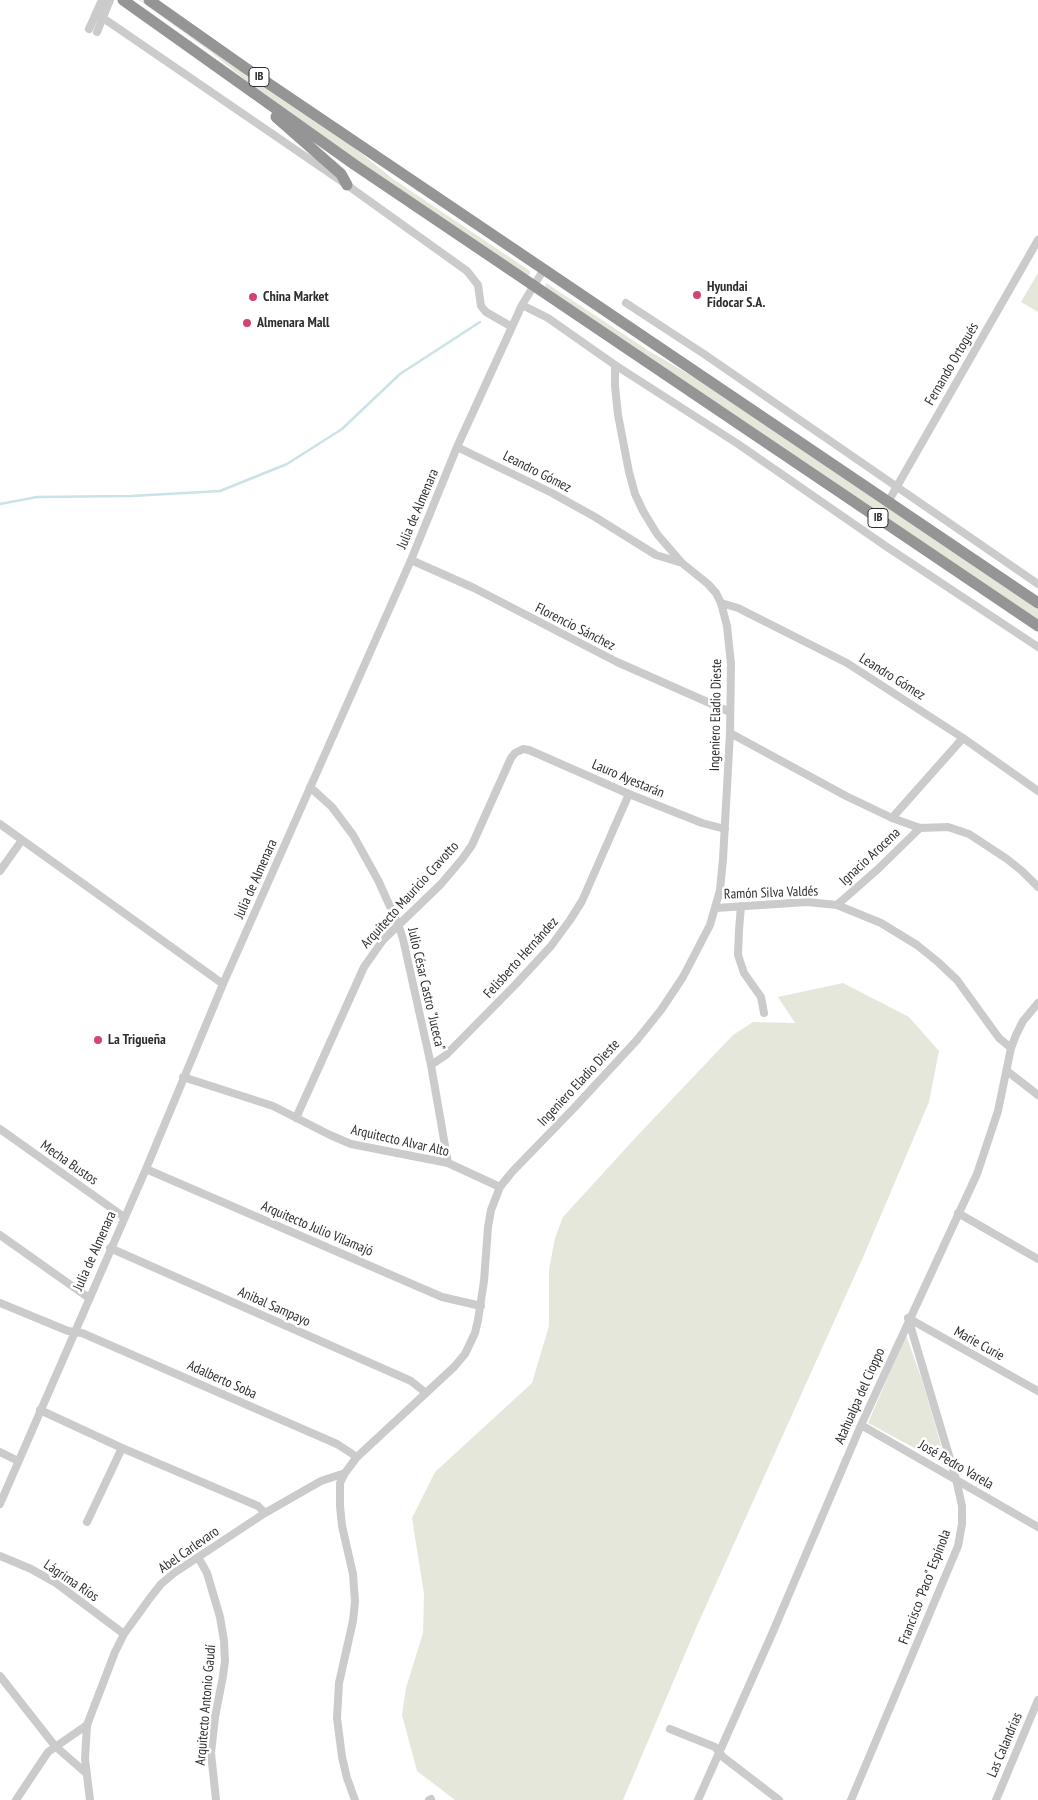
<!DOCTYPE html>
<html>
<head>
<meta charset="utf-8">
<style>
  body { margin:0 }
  canvas { display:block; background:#fff }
</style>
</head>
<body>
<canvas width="1038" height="1800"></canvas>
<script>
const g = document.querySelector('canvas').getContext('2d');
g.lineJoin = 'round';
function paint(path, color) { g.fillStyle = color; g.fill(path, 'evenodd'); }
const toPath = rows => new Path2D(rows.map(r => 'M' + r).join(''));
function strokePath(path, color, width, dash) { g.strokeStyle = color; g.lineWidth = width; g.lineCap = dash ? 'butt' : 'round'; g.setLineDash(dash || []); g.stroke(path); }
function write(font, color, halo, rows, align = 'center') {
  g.font = font + ' "PT Sans Narrow",sans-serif'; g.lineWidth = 5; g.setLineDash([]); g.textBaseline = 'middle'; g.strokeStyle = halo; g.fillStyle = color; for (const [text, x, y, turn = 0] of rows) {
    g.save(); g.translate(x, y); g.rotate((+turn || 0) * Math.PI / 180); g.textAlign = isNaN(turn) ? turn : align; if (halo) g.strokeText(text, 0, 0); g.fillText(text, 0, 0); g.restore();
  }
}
const green = toPath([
  [139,0,141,0,347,142,393,179,530,271,530,274,527,276,337,147,255,88,212,53],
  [1038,273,1038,312,1021,302],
  [546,283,649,351,704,383,1038,609,1038,620,545,288],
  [843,983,909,1017,939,1051,929,1102,864,1255,696,1628,623,1800,455,1800,417,1771,402,1715,406,1688,423,1633,424,1594,412,1518,435,1472,532,1383,549,1326,549,1269,555,1238,563,1217,638,1135,733,1035,753,1022,795,1023,778,997],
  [906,1335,922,1380,935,1424,944,1457,944,1464,868,1423]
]);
const stream = toPath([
  [0,504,37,497,131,496,220,491,287,464,342,429,400,374,480,322]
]);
const minor = toPath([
  [103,18,347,185,467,271,478,285,481,306,486,312,512,327],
  [89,29,102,0],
  [97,32,110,0],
  [626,303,704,354,1038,584],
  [522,305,548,318,615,365,738,444,887,547,1038,647],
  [457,447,552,493,595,517,656,555,682,563],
  [888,502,1038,240],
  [411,560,474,588,617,662,730,712],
  [721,603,738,608,847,663,963,738,1038,791],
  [730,733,846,796,892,818,920,828,948,827,969,834,1007,859,1022,871,1038,887],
  [310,787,332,807,353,835,378,880,398,924,403,939,431,1065,448,1163],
  [892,818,963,738],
  [0,824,223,984],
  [0,871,22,840],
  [837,905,878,869,920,828],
  [741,906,739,930,738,955,744,973,761,997,764,1013],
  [716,908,807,902,837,905,881,923,917,945,938,962,957,980,999,1038,1011,1048],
  [431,1065,446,1055,516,984,551,946,570,920,582,901,629,794],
  [1007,1071,1038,1095],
  [183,1077,273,1106,330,1135,351,1144,448,1163,500,1187],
  [296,1118,364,967,383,940,441,884,463,858,472,845,511,758,515,753,523,749,529,750,629,794,702,823,725,829],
  [0,1129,124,1217],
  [146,1169,442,1297,481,1306],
  [958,1213,1038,1259],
  [0,1235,89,1298],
  [110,1248,411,1381,426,1393],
  [0,1303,68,1331,82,1333,337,1444,357,1457],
  [908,1318,1038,1391],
  [40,1410,122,1448,258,1506,265,1513],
  [861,1425,1038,1527],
  [0,1452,18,1461],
  [0,1504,146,1169,223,984,411,560,457,447,522,305,544,269],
  [87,1522,122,1448],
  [0,1556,31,1569,56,1583,124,1634],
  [198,1557,207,1573,220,1617,224,1641,225,1661,223,1676,215,1717,211,1753,216,1800],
  [0,1676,55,1746,86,1773],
  [670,1729,715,1747,723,1757,779,1800],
  [16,1800,48,1752,87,1725],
  [90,1800,85,1759,87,1725,115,1652,124,1634,150,1598,161,1584,174,1573,265,1513,321,1481,345,1473],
  [355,1800,347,1778,342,1757,337,1718,339,1683,353,1621,355,1602,353,1574,342,1526,340,1506,340,1483,345,1473,357,1457,454,1367,465,1354,475,1333,478,1320,484,1281,488,1227,491,1210,500,1187,512,1172,574,1108,637,1040,661,1010,683,977,710,925,720,890,723,859,730,733,731,664,727,626,721,603,716,593,708,584,682,563,657,534,643,511,635,494,629,472,618,415,615,386,615,365],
  [429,1800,431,1799],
  [698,1800,772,1634,861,1425,977,1174,998,1111,1011,1048,1016,1035,1023,1021,1038,1003],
  [851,1800,958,1546,962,1524,962,1506,956,1479,908,1318],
  [996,1800,1038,1700]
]);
const highway = toPath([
  [123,0,355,165,1038,626],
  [149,0,247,69,1038,603],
  [276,117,341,174,347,185]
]);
const markers = [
  [697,295,5,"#d34376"],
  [253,297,5,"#d34376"],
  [247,323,5,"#d34376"],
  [98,1040,5,"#d34376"]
];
const shields = [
  [259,77,20],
  [878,518,20]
];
const shieldNames = [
  ["IB",259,77],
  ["IB",878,518]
];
const poiNames = [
  ["Hyundai",707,287],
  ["Fidocar S.A.",707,303],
  ["China Market",263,297],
  ["Almenara Mall",257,323],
  ["La Trigueña",108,1040]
];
const streetNames = [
  ["Fernando Ortogués",952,364,-60],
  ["Leandro Gómez",537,472,27],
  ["Julia de Almenara",418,509,-67],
  ["Florencio Sánchez",575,627,27],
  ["Leandro Gómez",892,677,32],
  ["Ingeniero Eladio Dieste",716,715,-89],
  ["Lauro Ayestarán",628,779,23],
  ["Ignacio Arocena",870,857,-43],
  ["Julia de Almenara",256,879,-66],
  ["Ramón Silva Valdés",771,893,-2],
  ["Arquitecto Mauricio Cravotto",410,895,-48],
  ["Felisberto Hernández",521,958,-48],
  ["Julio César Castro \"Juceca\"",426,989,77],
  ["Ingeniero Eladio Dieste",579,1083,-47],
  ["Arquitecto Alvar Alto",400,1141,13],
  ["Mecha Bustos",69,1163,35],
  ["Arquitecto Julio Vilamajó",317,1229,23],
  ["Julia de Almenara",95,1251,-66],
  ["Anibal Sampayo",274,1307,24],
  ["Marie Curie",979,1344,29],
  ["Adalberto Soba",222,1380,24],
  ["Atahualpa del Cioppo",860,1396,-66],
  ["José Pedro Varela",956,1465,30],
  ["Abel Carlevaro",189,1550,-35],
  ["Lágrima Ríos",71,1581,34],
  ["Francisco \"Paco\" Espínola",925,1587,-69],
  ["Arquitecto Antonio Gaudí",206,1705,-85],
  ["Las Calandrias",1005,1745,-67]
];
paint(green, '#e5e7db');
strokePath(stream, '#c9e3e6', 2.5);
strokePath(minor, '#cbcbcb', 8);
strokePath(highway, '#959595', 11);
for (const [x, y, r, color] of markers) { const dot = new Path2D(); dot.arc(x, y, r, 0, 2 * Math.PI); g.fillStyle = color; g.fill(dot); strokePath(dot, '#fff', 2); }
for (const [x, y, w] of shields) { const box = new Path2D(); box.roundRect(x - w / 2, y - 9.5, w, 19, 4); g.fillStyle = '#fff'; g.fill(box); strokePath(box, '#2e2e2e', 1); }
write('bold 12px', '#2e2e2e', null, shieldNames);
write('bold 14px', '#2e2e2e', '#fff', poiNames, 'left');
write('14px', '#2e2e2e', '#fff', streetNames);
</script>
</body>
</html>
